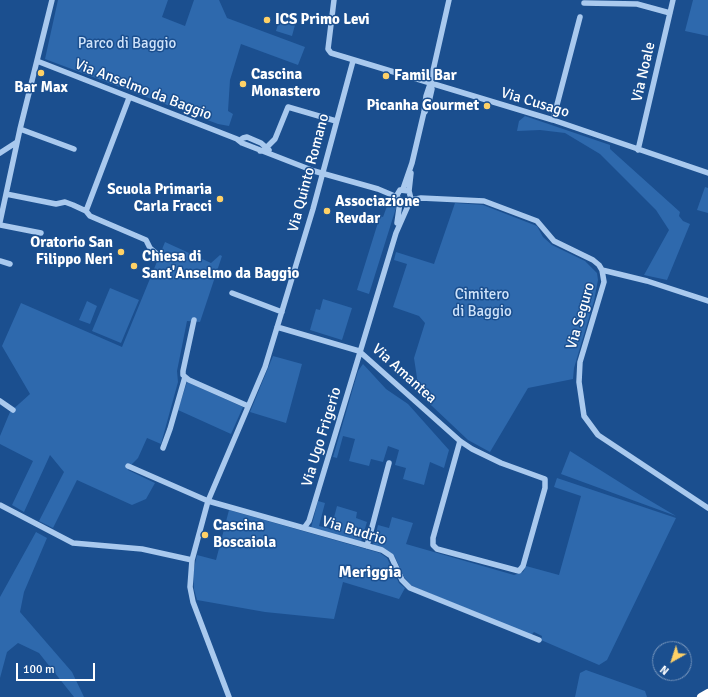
<!DOCTYPE html>
<html>
<head>
<meta charset="utf-8">
<style>
  body { margin:0 }
  #map { position:relative; width:708px; height:697px; overflow:hidden; background:#1b4f8f; font-family:Signika,sans-serif }
  canvas { display:block }
  .north { position:absolute; left:652px; top:641px; width:40px; height:40px; box-sizing:border-box; background:#1b4f8f; border:1px solid #7695bc; border-radius:50%; rotate:219deg; font-size:11px; font-weight:700; line-height:16px; text-align:center; color:#fff }
  .north::after { content:''; display:block; margin:auto; width:14px; height:18px; background:#ffd166; clip-path:polygon(50% 0,100% 100%,50% 72%,0 100%) }
  .scale { position:absolute; left:16px; top:663px; width:79px; height:18px; box-sizing:border-box; border:2px solid #fff; border-top:0; padding-left:5px; font-size:12px; line-height:14px; white-space:nowrap; color:#fff; -webkit-text-stroke:3px #1b4f8f; paint-order:stroke }
</style>
</head>
<body>
<div id="map">
<canvas width="708" height="697"></canvas>
<div class="north">N</div>
<div class="scale">100 m</div>
</div>
<script>
const g = document.querySelector('canvas').getContext('2d');
g.lineJoin = 'round';
function paint(path, color) { g.fillStyle = color; g.fill(path, 'evenodd'); }
const toPath = rows => new Path2D(rows.map(r => 'M' + r).join(''));
function strokePath(path, color, width, dash) { g.strokeStyle = color; g.lineWidth = width; g.lineCap = dash ? 'butt' : 'round'; g.setLineDash(dash || []); g.stroke(path); }
function write(font, color, halo, rows, align = 'center') {
  g.font = font + ' Signika,sans-serif'; g.lineWidth = 3; g.setLineDash([]); g.textBaseline = 'middle'; g.strokeStyle = halo; g.fillStyle = color; for (const [text, x, y, turn = 0] of rows) {
    g.save(); g.translate(x, y); g.rotate((+turn || 0) * Math.PI / 180); g.textAlign = isNaN(turn) ? turn : align; if (halo) g.strokeText(text, 0, 0); g.fillText(text, 0, 0); g.restore();
  }
}
const green = toPath([
  [58,0,168,0,162,17,185,26,194,0,219,0,227,18,305,47,298,65,241,44,230,80,228,111,233,114,229,126,218,124,45,59],
  [693,0,708,0,708,36,685,31],
  [279,21,295,25,292,36,276,31],
  [525,116,610,145,610,149,680,212,679,216,683,221,690,224,667,280,644,275,669,230,656,210,600,154,565,133,540,130,517,131,519,121],
  [705,187,708,188,708,213,697,210],
  [390,198,395,203,396,208,369,294,357,290,380,216,383,217],
  [455,203,483,205,537,226,543,237,552,245,585,261,597,273,598,280,594,301,574,368,573,379,528,388,490,452,468,440,414,389,417,378,414,358,425,323,419,316,393,307,407,264,394,260,396,252,434,264],
  [165,242,211,263,220,255,222,256,200,322,187,321,177,371,178,382,161,444,147,438,138,458,131,465,128,470,155,483,146,499,132,505,77,480,53,528,39,521,64,472,50,455,24,512,12,505,33,461,0,444,0,436,10,412,30,394,2,346,21,303,122,347],
  [110,288,139,300,121,343,92,331],
  [323,299,352,308,342,340,310,330,316,309,320,310],
  [87,301,97,306,90,324,79,320],
  [273,356,302,364,286,423,250,412],
  [363,364,386,389,408,404,449,450,444,468,430,462,424,485,403,479,406,468,395,465,399,450,388,446,383,462,371,459,369,466,349,461,355,439,343,436,337,458,333,457,358,371],
  [187,382,243,407,231,434,178,410],
  [570,451,632,490,676,516,561,474],
  [557,478,676,518,607,660,599,665,541,640,542,636,534,632,531,635,412,586,404,577,395,557,391,553,373,545,378,525,389,528,392,517,413,523,406,544,514,575,523,572,526,566,559,575,581,496,554,487],
  [318,501,325,503,319,526,331,529,337,506,357,512,356,518,367,522,361,542,311,528],
  [229,510,380,553,387,558,399,583,405,588,399,599,343,582,334,619,265,612,197,600,194,589,193,573,197,555,216,560],
  [36,532,47,538,24,592,20,612,72,672,84,697,74,697,39,653,18,643,7,652,0,678,0,597],
  [586,670,645,691,647,697,575,697,580,673]
]);
const minor = toPath([
  [334,0,328,49,331,53,553,120,708,173],
  [584,3,637,4,670,13],
  [37,61,237,139,242,143,314,171,378,189,397,197],
  [425,112,429,102,432,89,430,84],
  [553,120,580,17],
  [20,129,74,149],
  [240,140,243,138,247,137,261,143,269,150],
  [638,150,673,0],
  [260,151,264,150,275,139,288,107,336,121],
  [0,153,17,142],
  [403,189,412,163,424,112,426,96,430,84,449,0],
  [409,191,411,173],
  [6,194,56,204,65,202,73,205,86,211,90,216,146,240,150,248,156,253],
  [411,200,421,198,484,201,537,221,554,241,593,260,599,265,602,270,604,282,580,362,579,382,584,416,598,435,708,508],
  [86,211,129,98],
  [0,222,20,129,52,0],
  [397,223,400,202],
  [0,225,41,233],
  [0,261,10,264],
  [602,270,647,281,708,301],
  [232,293,282,312],
  [194,320,183,371,183,375,189,380,248,406],
  [277,327,359,351,460,441,472,449,501,463,545,479,545,488,523,566,519,571,437,549,433,545,433,538,460,441],
  [0,401,13,410],
  [163,448,170,429,185,377],
  [128,466,208,501,382,550,391,556,402,580,410,588,539,640],
  [0,505,73,543,142,549,192,560],
  [304,528,309,521,396,233,411,199,409,191,400,190,397,195,399,201,403,203,409,202],
  [367,546,389,463],
  [229,697,193,602,190,587,192,560,208,501,265,367,313,209,353,61]
]);
const highway = toPath([
  [701,697,708,693]
]);
const markers = [
  [267,20,4,"#ffd166"],
  [41,73,4,"#ffd166"],
  [386,76,4,"#ffd166"],
  [243,84,4,"#ffd166"],
  [487,106,4,"#ffd166"],
  [220,199,4,"#ffd166"],
  [327,211,4,"#ffd166"],
  [121,252,4,"#ffd166"],
  [134,266,4,"#ffd166"],
  [205,535,4,"#ffd166"]
];
const poiNames = [
  ["ICS Primo Levi",275,20],
  ["Cascina",251,75],
  ["Monastero",251,92],
  ["Famil Bar",394,76],
  ["Bar Max",41,88,"center"],
  ["Picanha Gourmet",479,106,"right"],
  ["Scuola Primaria",212,190,"right"],
  ["Carla Fracci",212,207,"right"],
  ["Associazione",335,202],
  ["Revdar",335,219],
  ["Oratorio San",113,243,"right"],
  ["Filippo Neri",113,260,"right"],
  ["Chiesa di",142,257],
  ["Sant'Anselmo da Baggio",142,274],
  ["Cascina",213,526],
  ["Boscaiola",213,543]
];
const parkNames = [
  ["Parco di Baggio",127,44],
  ["Cimitero",482,295],
  ["di Baggio",482,312]
];
const streetNames = [
  ["Via Noale",644,72,-77],
  ["Via Anselmo da Baggio",143,90,21],
  ["Via Cusago",535,103,17],
  ["Via Quinto Romano",309,173,-75],
  ["Via Seguro",581,316,-74],
  ["Via Amantea",404,374,42],
  ["Via Ugo Frigerio",322,437,-73],
  ["Via Budrio",354,531,17]
];
const neighbourhoodNames = [
  ["Meriggia",370,573]
];
paint(green, '#2e69ad');
strokePath(minor, '#a9c9ee', 5.5);
strokePath(highway, '#fff', 8);
for (const [x, y, r, color] of markers) { const dot = new Path2D(); dot.arc(x, y, r, 0, 2 * Math.PI); g.fillStyle = color; g.fill(dot); strokePath(dot, '#1b4f8f', 1.5); }
write('bold 15px', '#fff', '#1b4f8f', poiNames, 'left');
write('15px', '#cfe3fa', '#1b4f8f', parkNames);
write('15px', '#fff', '#1b4f8f', streetNames);
write('bold 16px', '#fff', '#1b4f8f', neighbourhoodNames);
</script>
</body>
</html>
